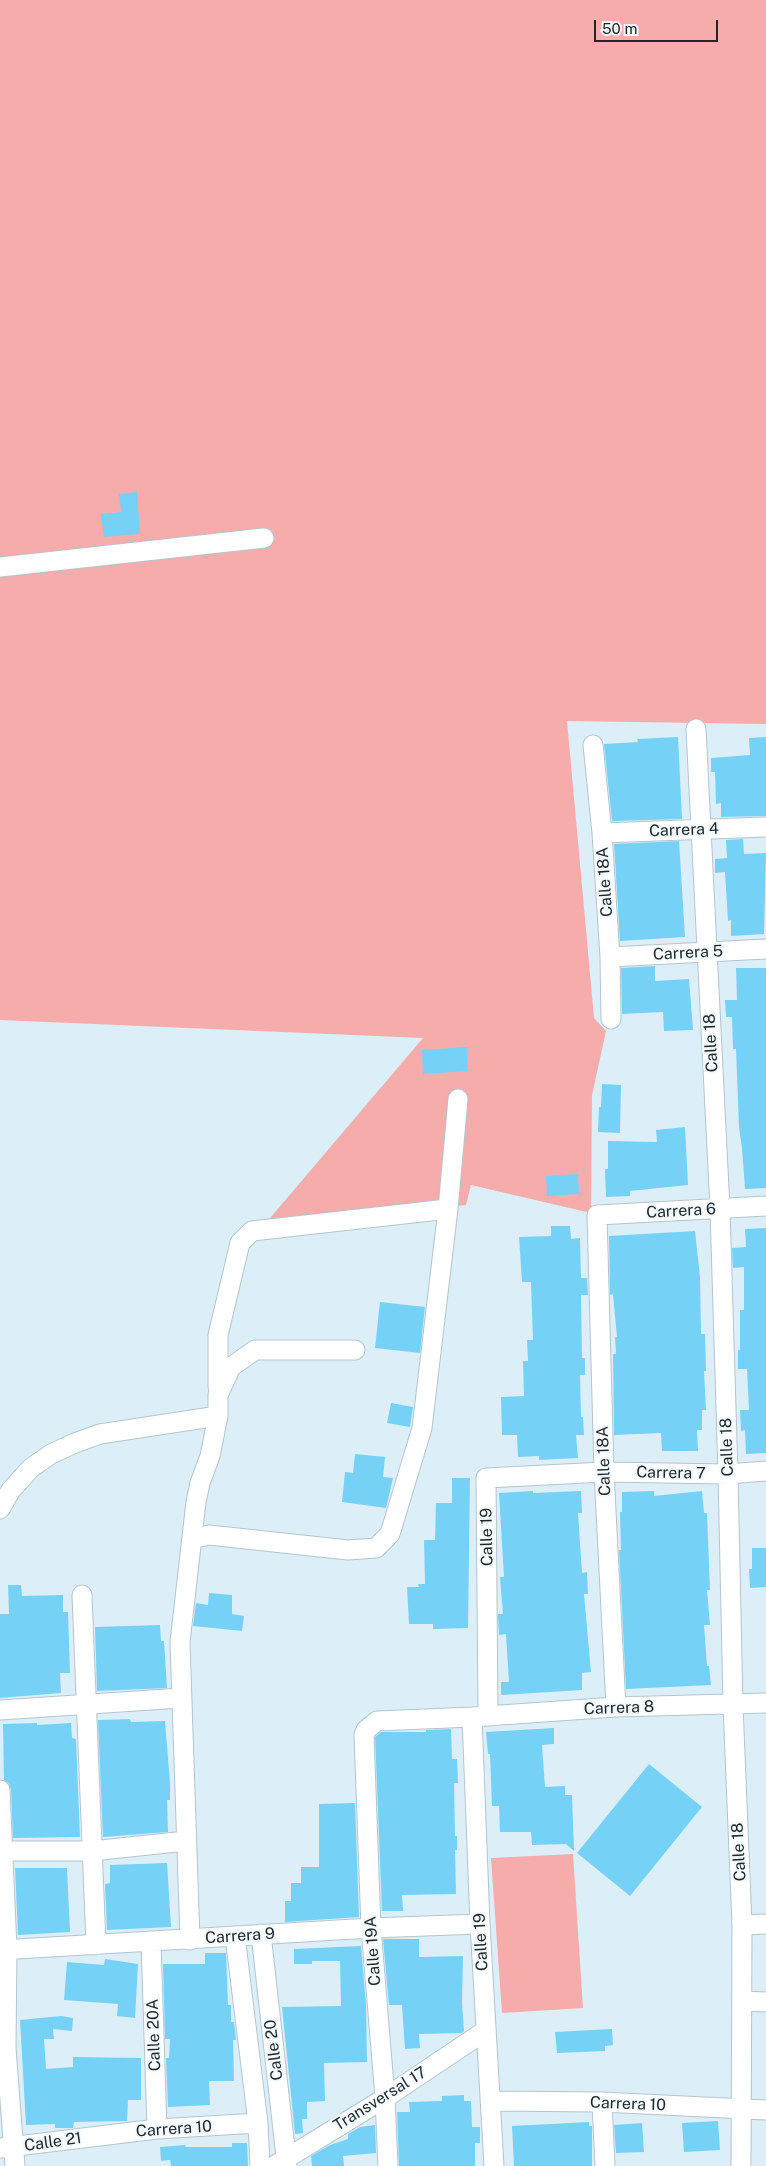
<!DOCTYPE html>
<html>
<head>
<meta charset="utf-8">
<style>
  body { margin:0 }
  #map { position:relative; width:766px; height:2166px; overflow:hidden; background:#dceff8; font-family:"Public Sans",sans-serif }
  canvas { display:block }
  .scale { position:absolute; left:594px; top:20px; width:124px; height:22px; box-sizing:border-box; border:2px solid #20272a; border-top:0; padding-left:6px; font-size:15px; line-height:18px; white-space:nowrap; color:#20272a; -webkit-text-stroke:4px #f3fafe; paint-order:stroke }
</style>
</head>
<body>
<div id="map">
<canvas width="766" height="2166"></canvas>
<div class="scale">50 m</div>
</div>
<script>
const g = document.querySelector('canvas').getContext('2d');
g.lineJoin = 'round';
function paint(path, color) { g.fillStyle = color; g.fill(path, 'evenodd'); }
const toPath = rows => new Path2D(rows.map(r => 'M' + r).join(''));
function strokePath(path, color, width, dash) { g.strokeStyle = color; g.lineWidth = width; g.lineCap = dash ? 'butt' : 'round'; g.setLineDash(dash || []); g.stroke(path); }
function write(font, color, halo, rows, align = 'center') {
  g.font = font + ' "Public Sans",sans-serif'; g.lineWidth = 4.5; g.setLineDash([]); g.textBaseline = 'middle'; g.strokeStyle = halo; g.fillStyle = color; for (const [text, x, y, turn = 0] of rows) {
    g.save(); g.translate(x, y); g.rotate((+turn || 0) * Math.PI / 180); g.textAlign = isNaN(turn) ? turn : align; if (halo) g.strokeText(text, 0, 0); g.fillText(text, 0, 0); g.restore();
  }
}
const green = toPath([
  [0,0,766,0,766,724,567,721,594,1018,606,1031,592,1095,591,1213,471,1185,466,1205,265,1224,423,1038,0,1020],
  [573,1854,583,2008,502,2013,491,1858]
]);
const building = toPath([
  [137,492,140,534,104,537,101,514,121,512,119,494],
  [678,737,682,819,612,821,604,744,638,742,637,739],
  [766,737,766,816,721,817,721,803,716,804,715,772,711,772,711,758,750,755,749,738],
  [743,839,744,854,766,853,764,934,731,936,731,920,728,921,725,872,715,873,715,859,727,858,726,840],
  [679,841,685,937,620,941,614,844],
  [655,966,655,981,689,979,693,1030,664,1031,663,1012,622,1014,621,968],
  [736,968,766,968,766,1188,745,1189,742,1148,739,1127,736,1049,733,1049,732,1017,726,1017,725,1000,737,1000],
  [467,1047,468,1071,423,1074,422,1050],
  [602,1084,621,1085,620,1133,598,1132,599,1107,601,1107],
  [685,1127,688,1185,630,1191,630,1196,606,1197,605,1169,608,1169,608,1141,657,1142,656,1130],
  [578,1174,579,1194,547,1196,546,1176],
  [551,1226,570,1226,571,1239,580,1238,581,1278,587,1278,588,1295,581,1295,582,1358,585,1358,585,1375,580,1375,581,1417,583,1417,584,1435,576,1435,578,1458,539,1460,539,1456,518,1457,517,1435,502,1435,501,1397,524,1396,523,1361,528,1361,527,1340,533,1340,531,1282,522,1282,519,1237,551,1236],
  [766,1228,766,1453,746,1454,745,1430,741,1431,740,1410,749,1410,747,1369,738,1369,738,1350,740,1350,740,1310,744,1310,744,1267,733,1268,732,1248,746,1247,745,1229],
  [695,1231,700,1277,701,1334,705,1334,706,1371,704,1371,706,1410,702,1410,702,1430,697,1430,698,1451,662,1451,661,1433,614,1435,613,1354,616,1354,615,1337,617,1337,613,1294,610,1295,609,1236],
  [380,1302,425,1307,420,1353,375,1348],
  [391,1403,413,1407,410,1427,387,1423],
  [355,1454,385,1457,383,1477,393,1478,386,1508,342,1502,345,1472,353,1473],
  [452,1478,470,1478,468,1628,433,1629,433,1624,409,1624,407,1587,419,1587,418,1584,425,1584,424,1540,435,1540,436,1503,452,1503],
  [533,1491,533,1493,581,1491,582,1513,578,1513,582,1573,587,1572,588,1594,584,1594,591,1672,582,1673,582,1690,501,1695,501,1682,509,1682,506,1634,499,1635,498,1614,503,1614,500,1577,504,1577,499,1493],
  [654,1491,654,1496,702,1491,704,1513,707,1513,710,1590,707,1590,710,1625,704,1625,707,1666,709,1666,711,1685,626,1689,619,1550,621,1550,620,1512,622,1512,622,1492],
  [752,1548,766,1548,766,1587,750,1588,749,1569,752,1569],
  [8,1585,21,1585,22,1596,63,1595,63,1612,68,1612,70,1673,60,1673,61,1693,0,1698,0,1614,9,1614],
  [209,1593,232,1595,232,1614,244,1616,242,1631,193,1626,196,1603,208,1605],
  [160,1625,161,1641,164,1641,167,1688,97,1691,95,1627],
  [130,1719,131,1722,165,1721,170,1783,170,1800,167,1800,168,1832,103,1837,98,1720],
  [37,1723,37,1725,71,1723,72,1738,76,1739,80,1837,13,1838,11,1790,9,1784,4,1780,3,1724],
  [554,1728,554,1744,542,1745,545,1787,565,1786,565,1795,572,1795,574,1851,566,1844,532,1845,531,1832,500,1832,499,1806,492,1806,490,1754,488,1754,486,1732],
  [451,1729,452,1759,457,1759,458,1783,454,1783,455,1836,457,1836,457,1850,455,1850,456,1894,402,1895,403,1911,382,1911,375,1737,381,1732,426,1732,426,1730],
  [649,1764,702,1807,630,1896,577,1853],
  [355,1803,359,1917,285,1922,285,1901,291,1901,291,1883,301,1883,301,1867,319,1867,319,1804],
  [167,1863,171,1927,107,1930,105,1884,110,1883,110,1865],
  [15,1868,67,1868,70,1932,18,1935],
  [383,1939,419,1939,419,1957,463,1956,462,2003,464,2031,462,2033,419,2034,420,2048,405,2049,402,2005,389,2005],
  [361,1946,366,2005,367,2062,324,2063,325,2101,307,2102,307,2119,302,2119,303,2133,295,2134,282,2007,341,2006,340,1961,312,1961,312,1964,294,1964,294,1949],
  [205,1953,226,1953,228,2005,231,2005,231,2022,234,2022,236,2040,233,2040,234,2081,209,2081,210,2105,168,2107,166,2058,169,2058,170,2039,165,2039,163,1964,205,1964],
  [105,1959,138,1964,135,2018,117,2016,118,2004,64,2000,67,1962,104,1965],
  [61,2016,73,2018,72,2031,53,2029,54,2039,44,2039,46,2069,73,2067,73,2057,141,2058,141,2100,128,2100,127,2121,74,2122,73,2128,55,2128,55,2124,26,2125,20,2020],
  [612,2029,613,2045,605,2046,605,2051,557,2053,555,2032],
  [464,2095,464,2101,471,2101,472,2127,480,2127,480,2143,475,2143,475,2166,399,2166,397,2112,410,2112,409,2102,442,2101,442,2096],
  [718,2121,720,2150,684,2152,682,2123],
  [589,2122,589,2126,592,2126,592,2166,514,2166,512,2126],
  [642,2123,644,2152,616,2153,614,2125],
  [375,2125,376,2153,343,2156,344,2166,312,2166,311,2156,330,2145,348,2139,348,2134,360,2127],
  [232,2143,247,2143,248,2166,171,2166,170,2160,161,2161,160,2147,185,2145,186,2147,232,2147]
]);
const street = toPath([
  [0,567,264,538],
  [696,729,720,1209,728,1474,733,1705,742,1925,741,2166],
  [593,745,602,833,610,957,611,1019],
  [602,833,766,827],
  [610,957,766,949],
  [218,1387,218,1335,240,1243,252,1231,448,1209],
  [0,1509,11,1490,31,1468,51,1454,75,1443,100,1434,218,1416],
  [192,1539,209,1535,348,1550,376,1548,390,1534,422,1428,448,1209,458,1099],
  [82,1595,96,1945],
  [616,1707,604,1472,597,1215,766,1206],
  [0,1710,181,1698],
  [488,1715,486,1478,604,1472,728,1474,766,1471],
  [472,1717,480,1924,494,2166],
  [0,1790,7,1949,6,2048,15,2166],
  [3,1851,92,1851,186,1841],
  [742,1925,766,1924],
  [261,1934,287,2166],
  [235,1936,258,2123,260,2166],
  [190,1940,180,1642,196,1502,200,1483,210,1456,218,1416,218,1395,231,1367,255,1350,355,1350],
  [151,1942,157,2129],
  [0,1950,371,1928,480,1924],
  [742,2001,766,2002],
  [490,2101,602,2102,766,2110],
  [602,2102,605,2166],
  [0,2148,157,2129,258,2123],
  [274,2166,385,2098,485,2031],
  [388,2166,385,2098,371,1928,364,1735,366,1730,377,1721,472,1717,616,1707,766,1703]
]);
const streetNames = [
  ["Carrera 4",684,830,-2],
  ["Calle 18A",605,882,-94],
  ["Carrera 5",688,953,-3],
  ["Calle 18",711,1043,-93],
  ["Carrera 6",681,1211,-3],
  ["Calle 18",727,1447,-92],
  ["Calle 18A",604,1461,-92],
  ["Carrera 7",671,1473,1],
  ["Calle 19",487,1537,-91],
  ["Carrera 8",619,1708,-2],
  ["Calle 18",739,1852,-93],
  ["Carrera 9",240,1936,-4],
  ["Calle 19",481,1942,-93],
  ["Calle 19A",373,1951,-94],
  ["Calle 20A",154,2035,-92],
  ["Calle 20",274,2050,-97],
  ["Transversal 17",380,2099,-32],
  ["Carrera 10",628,2104,2],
  ["Carrera 10",174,2129,-4],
  ["Calle 21",53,2142,-8]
];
paint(green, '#f6acab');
paint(building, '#76d1f7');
strokePath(street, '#b3c5ce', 21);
strokePath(street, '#fff', 19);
write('16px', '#20272a', '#f3fafe', streetNames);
</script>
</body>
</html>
